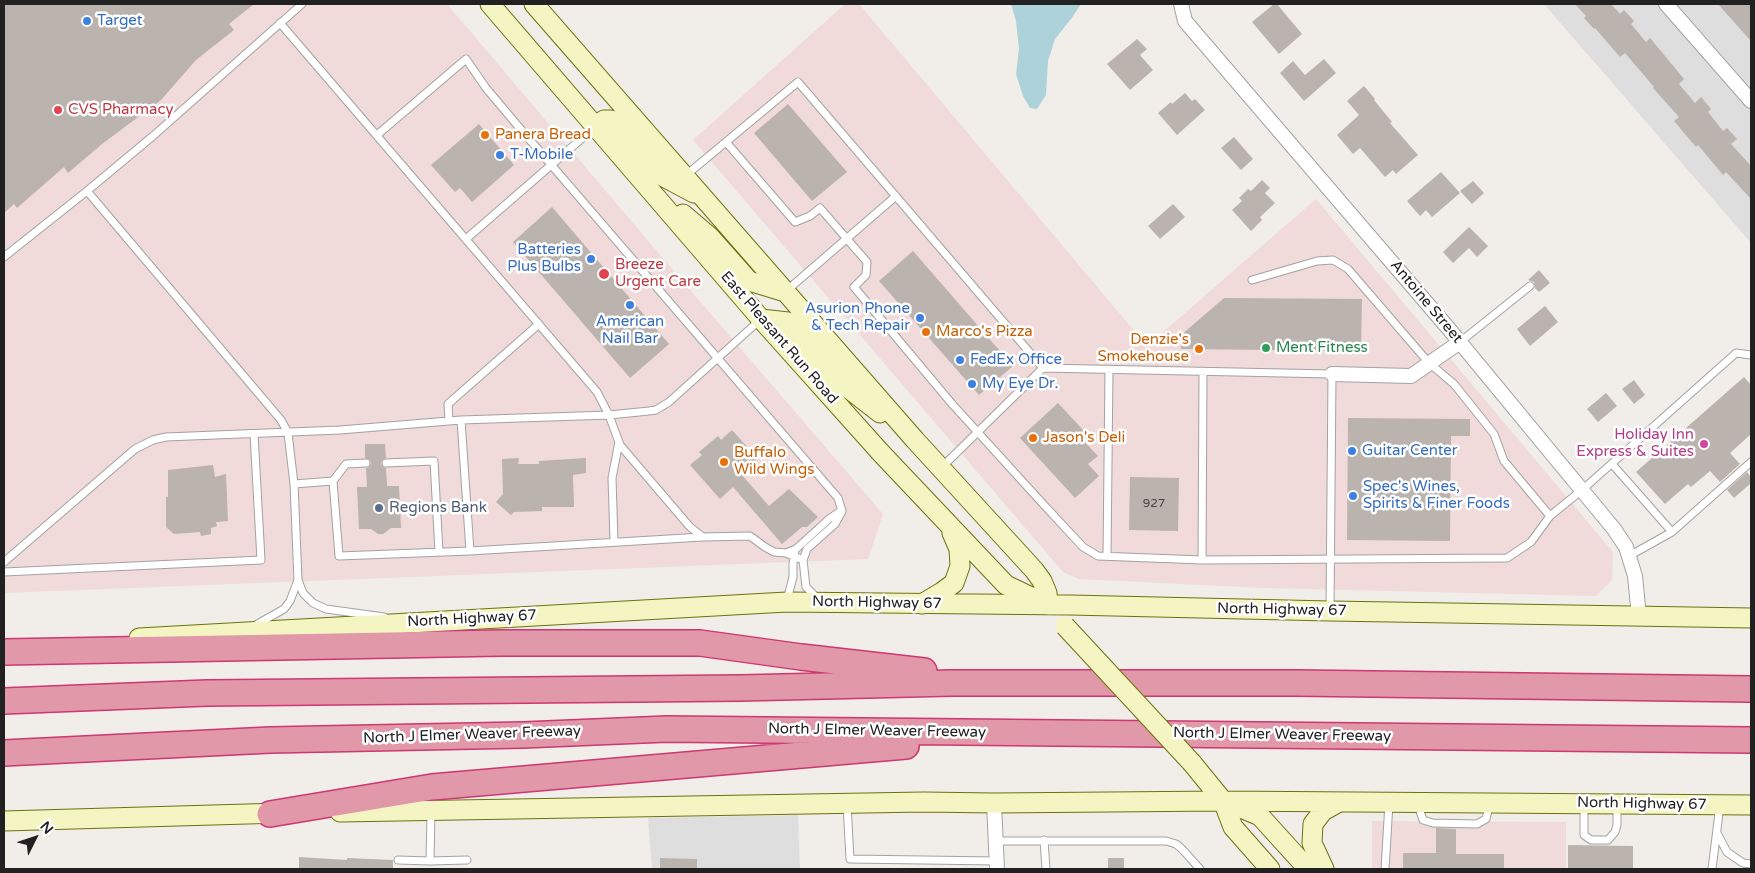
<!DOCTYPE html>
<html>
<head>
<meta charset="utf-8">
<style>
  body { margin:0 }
  #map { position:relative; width:1755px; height:873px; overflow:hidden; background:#f1eee9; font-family:"Varela Round",sans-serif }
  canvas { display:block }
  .frame { position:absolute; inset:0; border:5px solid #212121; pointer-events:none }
  .north { position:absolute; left:10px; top:813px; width:50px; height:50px; -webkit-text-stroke:4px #fff; paint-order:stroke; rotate:49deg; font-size:14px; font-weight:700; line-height:20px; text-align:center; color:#212121 }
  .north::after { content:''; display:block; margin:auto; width:18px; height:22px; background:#212121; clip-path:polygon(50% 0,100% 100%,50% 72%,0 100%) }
</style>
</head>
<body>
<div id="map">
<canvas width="1755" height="873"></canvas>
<div class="frame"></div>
<div class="north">N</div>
</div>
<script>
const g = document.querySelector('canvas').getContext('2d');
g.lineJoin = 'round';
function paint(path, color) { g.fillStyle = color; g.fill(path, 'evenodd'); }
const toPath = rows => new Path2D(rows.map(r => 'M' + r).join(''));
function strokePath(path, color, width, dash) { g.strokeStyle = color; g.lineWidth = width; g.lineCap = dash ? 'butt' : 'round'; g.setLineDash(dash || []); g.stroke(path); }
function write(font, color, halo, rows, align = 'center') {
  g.font = font + ' "Varela Round",sans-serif'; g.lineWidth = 5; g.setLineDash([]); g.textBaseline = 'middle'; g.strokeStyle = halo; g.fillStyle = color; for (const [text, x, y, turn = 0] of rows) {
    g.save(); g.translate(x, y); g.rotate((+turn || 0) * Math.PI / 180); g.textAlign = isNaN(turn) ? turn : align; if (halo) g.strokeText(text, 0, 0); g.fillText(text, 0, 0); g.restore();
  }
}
const residential = toPath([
  [1544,4,1751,4,1751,243],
  [798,815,800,869,652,869,648,818]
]);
const commercial = toPath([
  [4,4,447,4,661,256,883,514,868,559,4,593],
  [845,4,859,4,1147,346,1316,199,1613,552,1612,580,1596,596,1264,588,1079,579,1063,572,693,140],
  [1372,821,1566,822,1566,869,1372,869]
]);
const water = toPath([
  [1011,4,1081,4,1071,19,1055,39,1048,61,1046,95,1037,109,1030,108,1023,96,1016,74,1019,49,1016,21]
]);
const building = toPath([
  [4,4,254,4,229,24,234,30,196,60,161,100,102,144,68,173,64,167,17,208,14,204,4,213],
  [1274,4,1277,4,1302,34,1279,54,1252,22],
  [1575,4,1611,4,1620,14,1624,10,1634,21,1631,24,1646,42,1650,38,1684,79,1679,84,1695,103,1701,97,1711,109,1708,112,1723,131,1727,128,1737,139,1731,144,1751,166,1751,199,1726,172,1723,175,1698,145,1696,147,1674,121,1679,117,1653,88,1654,87,1625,53,1620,57,1595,28,1594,29,1584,18,1586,16],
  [1718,4,1751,4,1751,41],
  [1137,39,1147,49,1140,55,1153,70,1130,90,1107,64],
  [1324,59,1336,73,1304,101,1280,73,1293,61,1305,75],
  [1364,86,1375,99,1374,100,1392,122,1390,123,1418,155,1396,174,1393,170,1385,177,1360,148,1353,154,1337,135,1359,115,1347,101],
  [1185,93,1192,101,1195,99,1205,110,1177,135,1158,113,1171,102,1172,104],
  [788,104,847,172,812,201,754,133],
  [479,124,514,165,472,202,460,188,455,192,431,165],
  [1234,137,1253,159,1241,170,1221,148],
  [1441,172,1460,193,1432,217,1426,210,1420,216,1407,201],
  [1262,180,1270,188,1265,193,1275,203,1260,217,1262,220,1251,231,1232,210,1242,201,1239,198,1248,189,1251,191],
  [1473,181,1484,193,1472,204,1460,191],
  [1173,204,1185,217,1160,239,1148,226],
  [552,207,669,344,630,378,513,242],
  [1469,227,1488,246,1477,257,1469,248,1453,263,1443,252],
  [913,251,1013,366,979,395,879,281],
  [1539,270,1550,283,1539,292,1535,288,1534,282,1528,280],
  [1224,298,1362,299,1361,351,1181,349,1180,336],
  [1545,306,1558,322,1530,346,1517,329],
  [1744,377,1751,385,1751,434,1730,453,1740,464,1720,482,1710,471,1691,487,1688,484,1665,504,1636,472],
  [1634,380,1645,395,1634,404,1622,389],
  [1606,393,1617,406,1598,422,1587,409],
  [1058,403,1084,431,1079,436,1098,456,1088,464,1099,476,1075,498,1020,438],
  [1348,418,1470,419,1470,436,1451,436,1450,541,1347,540],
  [732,430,758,459,741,474,769,506,789,489,818,517,807,527,802,527,782,544,733,487,720,499,690,465,702,455,699,452,718,436,721,440],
  [365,444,385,444,386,458,382,460,381,464,383,467,386,468,387,486,399,486,401,528,391,528,383,534,378,534,371,529,359,529,357,487,367,487,366,468,369,467,371,463,370,460,365,458],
  [519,458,518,464,539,464,539,461,586,458,586,473,573,475,574,507,542,507,542,511,514,512,511,515,496,502,503,494,502,459],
  [213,465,215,477,226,474,228,521,216,522,217,526,211,528,211,534,201,536,200,532,174,534,166,527,166,497,168,497,168,470],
  [1747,472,1751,477,1751,483,1734,498,1727,490],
  [1130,477,1179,478,1178,531,1129,530],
  [1436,828,1456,829,1456,854,1504,854,1504,869,1403,869,1403,853,1436,853],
  [1568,845,1633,846,1633,869,1568,869],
  [299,857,347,860,347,858,393,860,393,869,299,869],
  [660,858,697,859,697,869,660,869],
  [1108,858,1124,858,1124,869,1108,869]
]);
const service = toPath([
  [280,23,597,392,609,415,620,445,690,527,703,537,750,536,765,547,774,552,786,553,803,560],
  [377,135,466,59,486,88,523,132,838,498,842,511,835,524,807,549,803,560,806,587,818,599],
  [726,142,795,222,810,216,820,208,867,262,866,275,854,287,953,405,1044,505,1083,547,1098,556,1202,560,1507,558,1531,542,1550,516,1582,490,1736,353,1751,355],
  [685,176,798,82,1043,368],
  [87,191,281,420,288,433,294,484,333,481],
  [466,239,595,127],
  [4,257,87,191,153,136,302,4],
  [1252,280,1317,261,1333,260,1348,269,1429,363,1454,384,1494,434,1504,461,1550,516],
  [785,292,896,196],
  [1460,342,1530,286],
  [449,421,448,404,539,324],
  [366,463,346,464,333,481,339,556,470,551,461,420],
  [386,463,434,461,439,552],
  [1612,464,1672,532,1629,556],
  [942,467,1043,368,1332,374,1330,611],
  [294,484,298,580,303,593,313,603,326,609,384,617],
  [1672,532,1751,462],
  [614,541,612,478,619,442],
  [470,551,702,537],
  [786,553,796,549,829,519,841,511],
  [1107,556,1109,370],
  [1202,560,1203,372],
  [4,562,135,449,153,440,166,437,340,430,461,420,609,415,649,411,656,410,669,402,761,319],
  [4,572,261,560,254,434],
  [787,600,793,577,793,563,795,555],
  [254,626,284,609,290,601,298,580],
  [847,804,850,859,997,861],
  [1584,804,1584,835,1591,840,1608,840,1615,832,1617,825,1617,806],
  [1418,805,1423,820,1433,823,1477,824,1486,819,1490,803],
  [431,813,430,861,467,860],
  [1717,833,1727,852,1743,863,1751,864],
  [1044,840,1046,869],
  [996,841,1166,841,1176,844,1182,849,1200,869],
  [398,860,430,861],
  [1385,869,1389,803],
  [1712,869,1720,805]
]);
const minor = toPath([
  [1181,4,1185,21,1449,329,1614,529,1626,547,1635,576,1639,617],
  [1666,4,1751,101],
  [1332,374,1411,376,1460,342],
  [994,803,997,869]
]);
const secondary = toPath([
  [490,4,761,319,881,453,1006,585,1044,603],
  [534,4,915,440,1034,570,1042,581,1047,593,1048,605],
  [596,127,604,120,611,120,626,133,664,177,694,193],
  [683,214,710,237,749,281,785,292],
  [761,319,788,322,844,385,880,413],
  [922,604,942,592,954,583,960,566,959,549,952,533],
  [139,638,787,602,1070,605,1330,611,1751,618],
  [1192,763,1223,801,1233,827,1270,869],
  [1234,805,1260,816,1308,869],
  [340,812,924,802,994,803,1223,801,1751,805],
  [4,821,282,813],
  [1324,869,1312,843,1313,824,1323,811,1339,802]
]);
const motorway = toPath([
  [4,652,501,643,700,643,801,657,924,671],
  [4,701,207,693,741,688,952,683,1296,683,1751,689],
  [4,753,270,740,523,735,667,729,1751,740],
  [270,814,432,787,906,746]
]);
const secondaryBridge = toPath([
  [1065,626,1192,763]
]);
const markers = [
  [87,21,5,"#3f7fe0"],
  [58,110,5,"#e0444e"],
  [485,135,5,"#e8710a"],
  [500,155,5,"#3f7fe0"],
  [591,259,5,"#3f7fe0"],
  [604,274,6,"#e0444e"],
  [630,305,5,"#3f7fe0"],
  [920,318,5,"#3f7fe0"],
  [926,332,5,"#e8710a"],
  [1266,348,5,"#2e9e5b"],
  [1199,349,5,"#e8710a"],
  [960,360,5,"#3f7fe0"],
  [972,384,5,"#3f7fe0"],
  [1033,438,5,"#e8710a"],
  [1704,444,5,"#d1479c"],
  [1352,451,5,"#3f7fe0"],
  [724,462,5,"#e8710a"],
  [1353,496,5,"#3f7fe0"],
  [379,508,5,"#5c6f8a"]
];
const numberNames = [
  ["927",1154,504]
];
const shopNames = [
  ["Target",97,21],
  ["T-Mobile",510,155],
  ["Batteries",581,250,"right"],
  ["Plus Bulbs",581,267,"right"],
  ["Asurion Phone",910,309,"right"],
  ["& Tech Repair",910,326,"right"],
  ["American",630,322,"center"],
  ["Nail Bar",630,339,"center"],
  ["FedEx Office",970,360],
  ["My Eye Dr.",982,384],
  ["Guitar Center",1362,451],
  ["Spec's Wines,",1363,487],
  ["Spirits & Finer Foods",1363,504]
];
const healthNames = [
  ["CVS Pharmacy",68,110],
  ["Breeze",615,265],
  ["Urgent Care",615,282]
];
const foodNames = [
  ["Panera Bread",495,135],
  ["Marco's Pizza",936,332],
  ["Denzie's",1189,340,"right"],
  ["Smokehouse",1189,357,"right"],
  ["Jason's Deli",1043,438],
  ["Buffalo",734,453],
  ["Wild Wings",734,470]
];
const streetNames = [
  ["Antoine Street",1426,302,50],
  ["East Pleasant Run Road",779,338,49],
  ["North Highway 67",877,603,1],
  ["North Highway 67",1282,610,1],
  ["North Highway 67",472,619,-3],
  ["North J Elmer Weaver Freeway",877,731,1],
  ["North J Elmer Weaver Freeway",472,735,-2],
  ["North J Elmer Weaver Freeway",1282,735,1],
  ["North Highway 67",1642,804,1]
];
const leisureNames = [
  ["Ment Fitness",1276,348]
];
const hotelNames = [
  ["Holiday Inn",1694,435],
  ["Express & Suites",1694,452]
];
const serviceNames = [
  ["Regions Bank",389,508]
];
paint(residential, '#dfdede');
paint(commercial, '#f0dada');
paint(water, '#add2da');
paint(building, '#bab3ae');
strokePath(service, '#a2a2a2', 9);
strokePath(minor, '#a2a2a2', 16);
strokePath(secondary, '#6c720f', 21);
strokePath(motorway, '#cd3772', 28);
strokePath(service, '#fff', 7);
strokePath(minor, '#fff', 14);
strokePath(secondary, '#f5f5c3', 19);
strokePath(motorway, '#e198a9', 25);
strokePath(secondaryBridge, '#6c720f', 21, []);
strokePath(secondaryBridge, '#f5f5c3', 19);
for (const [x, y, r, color] of markers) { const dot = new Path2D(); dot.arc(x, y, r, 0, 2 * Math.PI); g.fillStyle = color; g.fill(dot); strokePath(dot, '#fff', 2); }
write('12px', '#474644', null, numberNames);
write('15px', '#366cbe', '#fff', shopNames, 'left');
write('15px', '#be3a42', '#fff', healthNames, 'left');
write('15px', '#c56008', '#fff', foodNames, 'left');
write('15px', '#212121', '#fff', streetNames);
write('15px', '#27864d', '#fff', leisureNames, 'left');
write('15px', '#b23c85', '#fff', hotelNames, 'right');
write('15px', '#4e5e75', '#fff', serviceNames, 'left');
</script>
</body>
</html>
